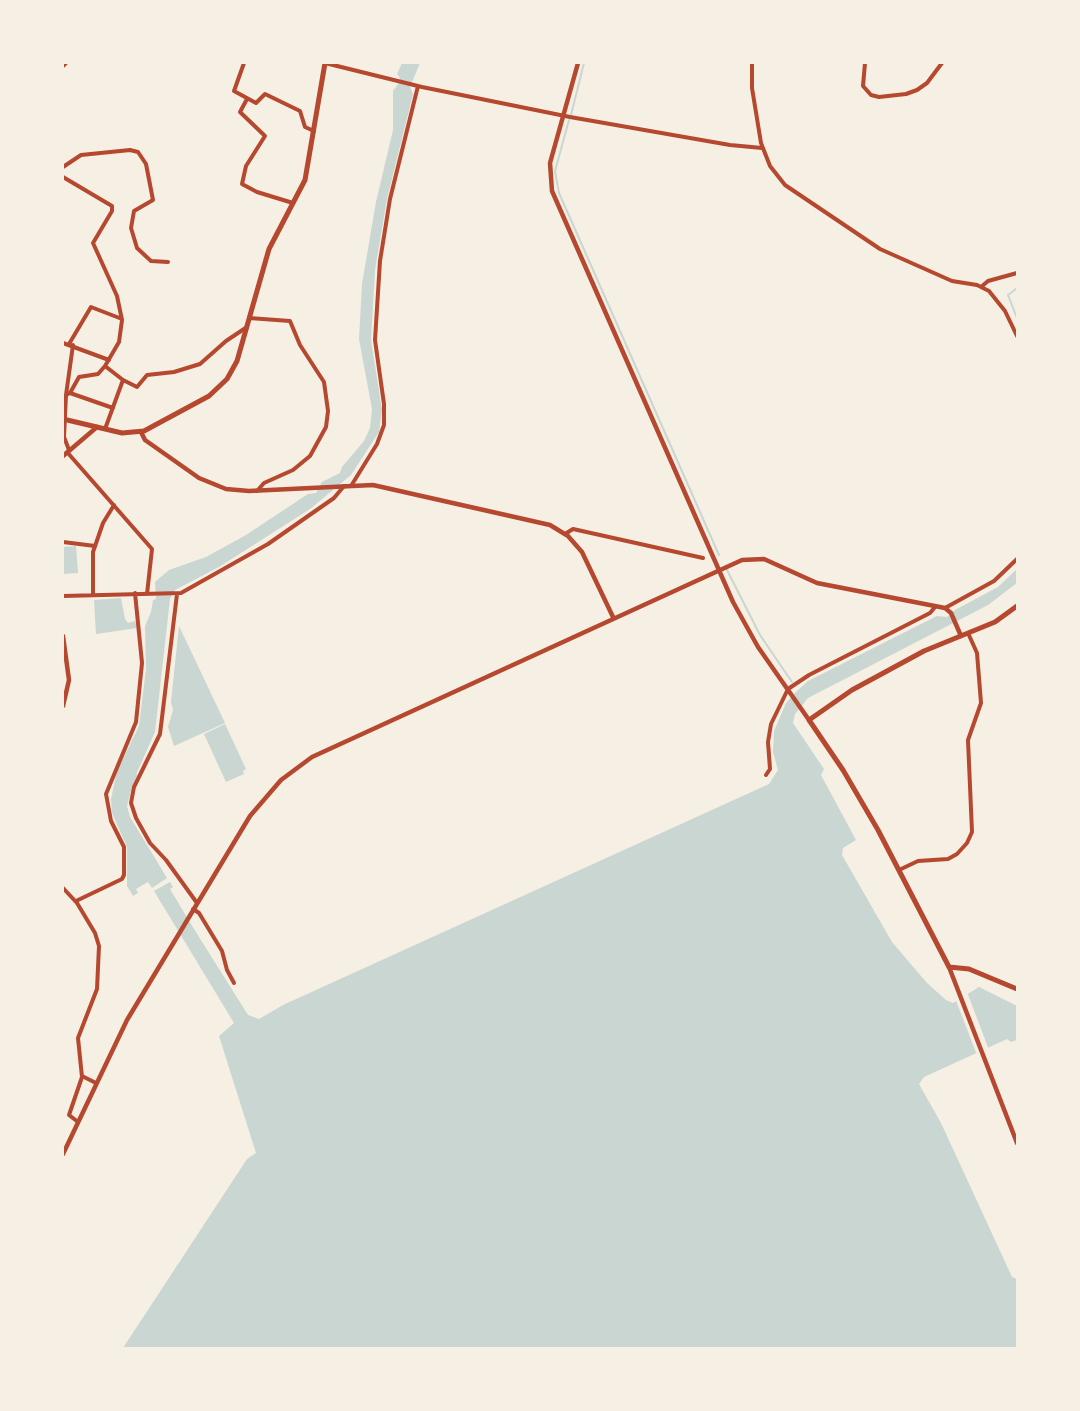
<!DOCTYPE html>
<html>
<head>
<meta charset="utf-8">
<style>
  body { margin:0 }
  #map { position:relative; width:1080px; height:1411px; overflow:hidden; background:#f6efe4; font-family:Lato,sans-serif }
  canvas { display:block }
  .frame { position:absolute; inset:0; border:64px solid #f6efe4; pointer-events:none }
</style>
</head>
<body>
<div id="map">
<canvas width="1080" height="1411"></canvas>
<div class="frame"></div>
</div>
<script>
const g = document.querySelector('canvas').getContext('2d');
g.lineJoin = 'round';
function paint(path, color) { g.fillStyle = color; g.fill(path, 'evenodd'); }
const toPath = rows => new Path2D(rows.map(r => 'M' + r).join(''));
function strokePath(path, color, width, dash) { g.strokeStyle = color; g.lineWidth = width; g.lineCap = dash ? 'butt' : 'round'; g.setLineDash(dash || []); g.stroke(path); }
const water = toPath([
  [402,63,420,63,410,87,413,94,387,199,375,270,371,340,382,410,379,432,351,475,310,509,219,567,175,590,170,599,155,732,134,779,127,806,130,817,167,878,152,888,148,882,136,889,138,893,133,896,127,886,127,847,112,813,111,799,117,771,139,726,146,669,145,626,151,612,153,600,156,599,155,582,169,570,206,557,246,535,308,494,316,493,322,482,340,473,342,467,364,441,370,428,372,409,359,339,362,284,376,202,393,130,393,91,398,84,400,78,397,74],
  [76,546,78,573,63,574,63,547],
  [1017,569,1017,583,988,605,808,698,795,714,793,723,824,769,821,775,856,840,843,848,842,855,892,942,927,983,946,1000,953,1003,979,987,1017,1006,1017,1040,1011,1042,1007,1039,924,1077,919,1084,941,1123,1012,1277,1017,1279,1017,1348,123,1348,247,1159,256,1153,219,1036,234,1023,154,891,170,882,173,887,170,889,194,929,248,1015,259,1019,283,1005,769,784,778,770,773,752,774,731,786,703,796,692,808,681,937,616,947,617,955,610,998,587],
  [121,598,125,619,128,623,135,621,137,628,96,634,94,600],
  [179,626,225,723,174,746,168,727,173,710,171,702],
  [225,724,246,769,243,771,244,774,226,782,204,734]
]);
const pier = toPath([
  [967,992,989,1050,977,1055,955,998]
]);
const stream = toPath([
  [571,115,584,63],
  [569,120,555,171,559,193,719,555],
  [1017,288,1008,295,1017,318],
  [727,570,760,635,792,682],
  [131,786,136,775]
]);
const minor = toPath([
  [244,63,234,91,256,103,265,94,300,111,305,127,314,131],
  [325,63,422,87,570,117,730,145,762,148],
  [752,63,752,88,761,143,770,166,785,185,880,249,952,281,977,285,989,291,1005,311,1017,336],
  [865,63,863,86,871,95,879,97,906,94,917,90,927,83,942,63],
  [63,66,66,63],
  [247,99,240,112,265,136,246,166,242,184,257,192,293,203],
  [63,167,81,155,130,150,138,152,146,164,153,200,134,211,131,228,137,248,151,261,168,262],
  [63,177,112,206,112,211,93,243,117,296,122,320,119,342,105,366,98,374,79,377,70,393,66,395,64,437,69,450],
  [981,287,988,281,1017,273],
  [249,318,290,321,300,345,324,382,328,411,326,427,310,456,293,470,264,483,257,491],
  [63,343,109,360],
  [69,344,91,307,122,319],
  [105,366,123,380,137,387,147,375,174,372,200,364,226,341,247,327],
  [70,393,113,408],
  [66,395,73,345],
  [105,429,123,380],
  [67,452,152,549,147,594],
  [351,486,377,444,384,425,384,404,375,340,380,261,390,199,418,86],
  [565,534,573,529,703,558],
  [63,542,95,546],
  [177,594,160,734,134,787,131,803,136,818,150,843,166,860,197,903],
  [93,595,93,552,103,523,114,505],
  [63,596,181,593,268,544,334,498,344,486],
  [945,608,994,581,1017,559],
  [766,775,770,769,768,742,771,724,788,689,809,675,930,613,935,607],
  [899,870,918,861,948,859,957,854,967,843,972,832,968,740,981,703,977,653,968,633],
  [63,888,77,903,95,933,99,946,97,989,78,1038,82,1077,69,1115,78,1122],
  [76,901,122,879,124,875,124,847,111,821,106,794,136,722,142,663,135,593],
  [193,909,199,913,222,951,227,970,234,983],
  [82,1076,96,1083]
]);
const tertiary = toPath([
  [578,63,550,163,552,191,733,602,758,647,809,720],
  [141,432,145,440,199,478,226,489,249,491,373,485,550,525,568,536,582,552,613,617],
  [63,456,97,427],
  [63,636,69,680,63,706],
  [949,967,1017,1143],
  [63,1154,127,1020,250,816,281,780,312,757,742,560,764,559,817,583,945,608,951,613,961,636]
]);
const secondary = toPath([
  [63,419,122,433,144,431,209,396,227,379,237,361,269,249,305,180,325,63],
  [1017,606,995,622,924,651,852,690,809,720,843,770,878,830,949,967,969,969,1017,989]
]);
paint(water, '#c9d6d2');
paint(pier, '#f6efe4');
strokePath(stream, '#c9d6d2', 2);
strokePath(minor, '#b5482f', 4);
strokePath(tertiary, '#b5482f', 4.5);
strokePath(secondary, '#b5482f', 5);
</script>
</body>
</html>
